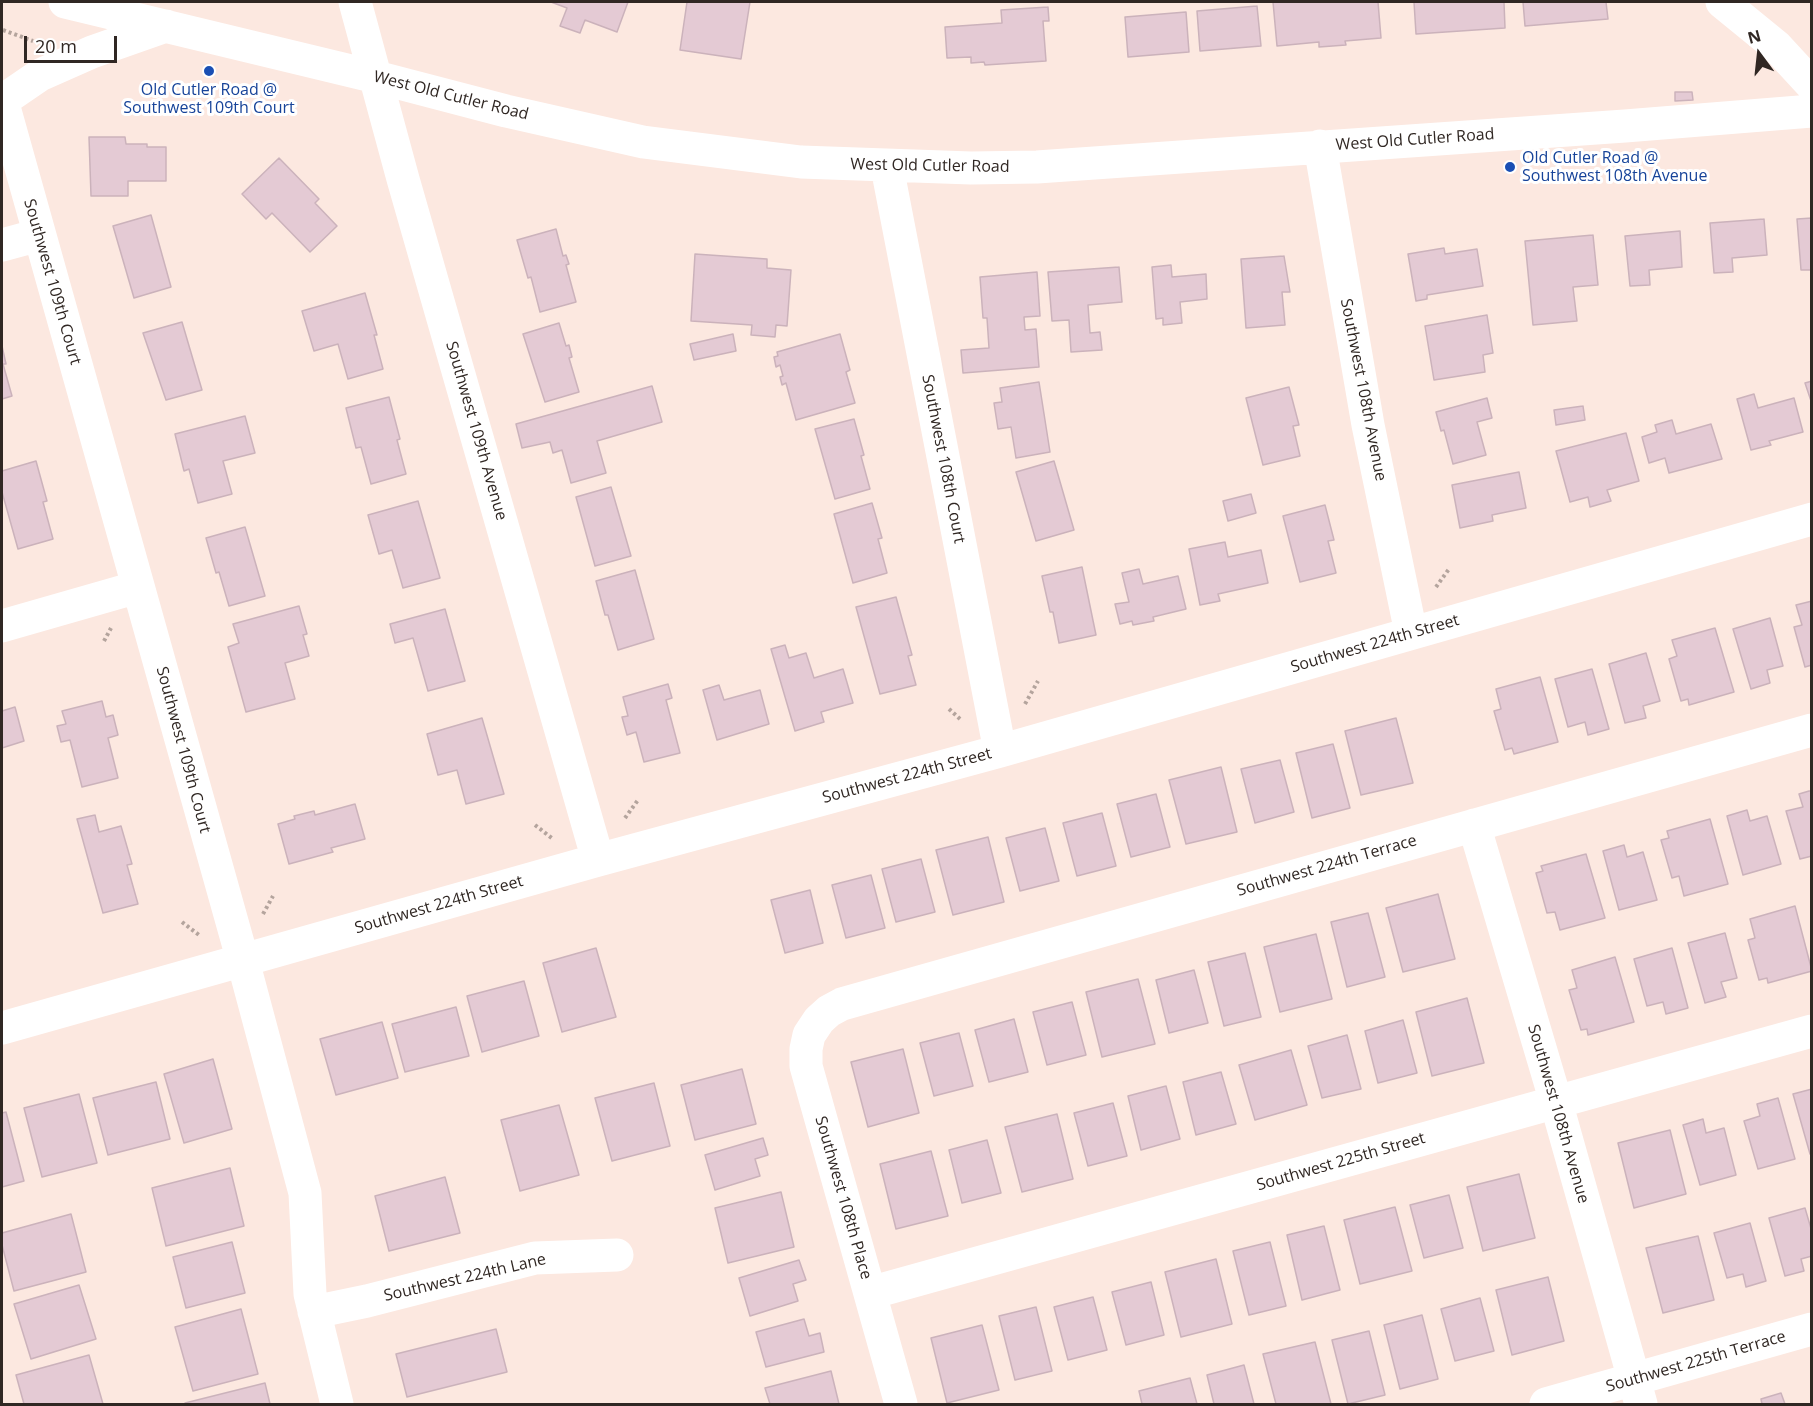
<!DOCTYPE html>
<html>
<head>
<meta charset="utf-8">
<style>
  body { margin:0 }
  #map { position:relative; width:1813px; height:1406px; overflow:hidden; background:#fce8e0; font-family:"Open Sans",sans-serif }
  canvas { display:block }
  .frame { position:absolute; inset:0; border:3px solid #302723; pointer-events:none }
  .north { position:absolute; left:1729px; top:24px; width:60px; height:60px; -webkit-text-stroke:4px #fff; paint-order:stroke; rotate:345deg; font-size:16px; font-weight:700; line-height:24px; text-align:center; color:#302723 }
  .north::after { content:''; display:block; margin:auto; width:21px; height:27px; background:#302723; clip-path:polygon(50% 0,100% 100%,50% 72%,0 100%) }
  .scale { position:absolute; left:24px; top:36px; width:93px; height:27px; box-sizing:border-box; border:3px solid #302723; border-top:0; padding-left:8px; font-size:18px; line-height:21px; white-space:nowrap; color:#302723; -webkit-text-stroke:4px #fff; paint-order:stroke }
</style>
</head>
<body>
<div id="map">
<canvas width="1813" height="1406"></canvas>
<div class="frame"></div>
<div class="north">N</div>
<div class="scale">20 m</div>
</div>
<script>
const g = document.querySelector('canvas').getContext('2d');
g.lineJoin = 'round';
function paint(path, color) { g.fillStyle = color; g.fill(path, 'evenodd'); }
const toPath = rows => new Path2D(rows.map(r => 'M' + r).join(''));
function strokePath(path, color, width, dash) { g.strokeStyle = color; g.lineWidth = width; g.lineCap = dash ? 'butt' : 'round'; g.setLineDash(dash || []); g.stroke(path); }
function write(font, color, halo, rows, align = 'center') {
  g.font = font + ' "Open Sans",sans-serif'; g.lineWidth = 6; g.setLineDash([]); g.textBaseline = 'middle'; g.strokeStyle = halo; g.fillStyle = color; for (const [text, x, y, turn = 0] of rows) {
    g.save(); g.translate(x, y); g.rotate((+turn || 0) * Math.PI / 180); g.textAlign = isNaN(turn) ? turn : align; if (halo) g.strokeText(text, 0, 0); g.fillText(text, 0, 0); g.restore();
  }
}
const building = toPath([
  [551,2,628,2,617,32,585,20,580,33,560,26,567,8,551,2],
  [687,2,750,2,741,59,680,50,687,2],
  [1273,2,1378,2,1381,38,1345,41,1346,45,1319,47,1319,42,1277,46,1273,2],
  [1414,2,1504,2,1505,28,1416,34,1414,2],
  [1523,2,1606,2,1608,19,1525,26,1523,2],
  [1257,6,1261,46,1200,51,1197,11,1257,6],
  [1048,7,1049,21,1043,21,1046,61,985,65,984,62,971,63,971,57,947,58,945,27,1002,23,1001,10,1048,7],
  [1186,12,1189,52,1128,57,1125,17,1186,12],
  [1675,92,1692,92,1693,100,1675,101,1675,92],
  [89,137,125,137,126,144,147,144,147,147,166,147,166,181,128,181,128,196,91,196,89,137],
  [279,158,319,199,315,203,337,226,310,252,272,213,266,219,242,194,279,158],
  [151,215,171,287,134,298,113,226,151,215],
  [1812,218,1812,270,1801,270,1797,219,1812,218],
  [1764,219,1767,255,1732,258,1733,272,1714,273,1710,223,1764,219],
  [556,229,563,256,566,255,569,264,566,265,576,302,540,312,531,277,528,278,517,240,556,229],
  [1680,231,1682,267,1649,270,1650,285,1630,286,1625,236,1680,231],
  [1593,235,1598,285,1573,287,1577,321,1533,325,1525,241,1593,235],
  [1444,248,1445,254,1477,249,1483,286,1427,295,1427,299,1416,301,1408,254,1444,248],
  [695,254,767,259,767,268,791,270,787,326,776,325,775,337,751,335,752,325,691,321,695,254],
  [1284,256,1290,292,1282,292,1285,325,1246,328,1241,259,1284,256],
  [1171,265,1172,277,1206,274,1207,299,1180,302,1182,323,1163,325,1163,318,1156,319,1152,267,1171,265],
  [1119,267,1122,302,1088,305,1090,333,1100,332,1102,350,1071,352,1069,320,1052,321,1048,272,1119,267],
  [1037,272,1040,316,1024,317,1025,330,1036,329,1039,367,963,373,961,350,989,348,987,318,983,318,980,277,1037,272],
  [365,293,377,335,374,335,383,369,348,379,338,344,314,351,302,311,365,293],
  [1487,315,1493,353,1483,355,1485,372,1434,380,1425,326,1487,315],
  [182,322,202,390,166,400,143,333,182,322],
  [559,323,566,346,569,345,572,357,569,358,579,392,545,402,523,334,559,323],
  [733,334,736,351,694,360,690,344,733,334],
  [840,334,850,370,846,372,855,403,796,420,786,383,782,385,780,377,783,376,780,365,776,367,774,357,778,356,777,352,840,334],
  [2,346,6,364,3,364,12,396,2,399,2,346],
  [1812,381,1812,404,1805,383,1812,381],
  [1039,382,1050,452,1016,458,1011,427,998,429,994,403,1002,402,1000,388,1039,382],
  [652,386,662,422,597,441,606,473,571,483,562,450,553,453,550,442,522,448,516,424,652,386],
  [1289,387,1299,425,1293,426,1300,456,1263,465,1246,398,1289,387],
  [1754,394,1758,408,1794,398,1803,432,1769,441,1771,445,1751,450,1737,399,1754,394],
  [389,397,400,439,397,440,406,474,371,484,361,447,356,448,346,408,389,397],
  [1487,398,1492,418,1477,422,1486,455,1453,464,1444,430,1441,431,1436,412,1487,398],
  [1583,406,1585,420,1556,425,1554,410,1583,406],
  [245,416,255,453,223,461,232,494,198,503,189,469,184,471,175,434,245,416],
  [854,419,864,455,861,456,870,489,835,499,815,429,854,419],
  [1672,420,1676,434,1711,424,1722,459,1669,473,1665,458,1649,463,1642,437,1657,432,1655,425,1672,420],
  [1626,433,1639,481,1607,490,1611,501,1590,507,1588,497,1570,502,1556,451,1626,433],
  [36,461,47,501,43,502,53,539,18,549,2,492,2,471,36,461],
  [1054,461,1074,530,1036,541,1016,472,1054,461],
  [1519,472,1526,508,1492,515,1493,521,1460,528,1452,485,1519,472],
  [611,487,631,556,595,566,576,497,611,487],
  [1251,494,1256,513,1228,521,1223,501,1251,494],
  [418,501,440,578,403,588,392,550,379,554,368,515,418,501],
  [872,503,882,538,878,539,887,573,853,583,834,514,872,503],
  [1325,505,1334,540,1328,541,1336,573,1300,582,1283,516,1325,505],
  [245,527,265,596,229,606,219,572,216,573,206,538,245,527],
  [1225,542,1228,557,1261,550,1268,583,1218,594,1220,601,1200,605,1189,549,1225,542],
  [1082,567,1096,635,1059,643,1053,612,1050,612,1042,576,1082,567],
  [1139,569,1143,584,1178,576,1186,609,1153,617,1154,621,1133,625,1132,621,1120,624,1115,604,1129,602,1122,573,1139,569],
  [635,570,654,639,618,650,608,615,605,615,596,581,635,570],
  [896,597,912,655,908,656,916,685,880,694,856,607,896,597],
  [1812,601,1812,665,1805,667,1794,627,1802,625,1796,605,1812,601],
  [299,606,307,634,303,635,309,656,285,663,295,699,246,712,228,647,239,643,233,624,299,606],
  [445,609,465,681,428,691,413,638,395,643,390,624,445,609],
  [1770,618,1783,666,1767,670,1770,683,1751,689,1733,629,1770,618],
  [1715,628,1734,692,1689,705,1688,699,1681,701,1669,659,1677,656,1672,640,1715,628],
  [785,645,789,658,806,653,814,678,843,669,853,703,821,712,824,722,795,731,771,649,785,645],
  [1646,653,1660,701,1643,706,1646,718,1625,723,1609,664,1646,653],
  [1592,669,1609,729,1588,735,1585,722,1568,727,1555,679,1592,669],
  [1540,677,1558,742,1514,754,1512,748,1505,750,1494,711,1501,709,1496,689,1540,677],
  [668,684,672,698,666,700,680,753,644,762,636,732,627,735,622,717,628,716,623,697,668,684],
  [719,685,724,700,760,690,769,724,717,740,703,690,719,685],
  [102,701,106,717,113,715,118,735,108,738,118,778,82,787,70,740,61,742,57,726,66,724,62,711,102,701],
  [15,707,24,741,2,748,2,711,15,707],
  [482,718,504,794,466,804,457,770,438,775,427,734,482,718],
  [1396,718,1413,783,1361,795,1345,731,1396,718],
  [1333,744,1350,808,1312,818,1296,753,1333,744],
  [1280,760,1294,812,1255,823,1241,769,1280,760],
  [1221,767,1237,832,1186,844,1169,780,1221,767],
  [1809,791,1812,791,1812,856,1800,859,1786,811,1803,807,1799,794,1809,791],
  [1156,794,1170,847,1131,857,1117,804,1156,794],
  [355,804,365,839,331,848,333,852,289,864,278,824,295,819,294,816,314,811,315,815,355,804],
  [1747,810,1750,821,1767,816,1781,864,1743,875,1727,816,1747,810],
  [1102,813,1116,866,1077,876,1063,823,1102,813],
  [95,815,99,832,121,826,132,864,127,865,138,904,103,913,77,819,95,815],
  [1710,819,1728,884,1684,896,1679,876,1672,878,1661,840,1669,838,1667,831,1710,819],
  [1045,828,1059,881,1020,891,1006,838,1045,828],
  [988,837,1004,902,953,915,936,850,988,837],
  [1624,845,1627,857,1643,852,1657,900,1619,910,1603,851,1624,845],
  [1586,854,1605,918,1560,930,1555,912,1547,913,1536,873,1543,871,1541,866,1586,854],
  [921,859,935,912,896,922,882,869,921,859],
  [871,875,885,928,846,938,832,885,871,875],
  [810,890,823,943,785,953,771,900,810,890],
  [1438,894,1455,959,1403,972,1386,908,1438,894],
  [1795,906,1812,971,1768,983,1767,978,1759,980,1748,940,1755,938,1750,919,1795,906],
  [1368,913,1385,977,1347,987,1331,922,1368,913],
  [1725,933,1737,978,1721,982,1726,997,1705,1003,1688,943,1725,933],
  [1316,934,1332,999,1280,1012,1264,947,1316,934],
  [596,948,616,1017,562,1032,543,963,596,948],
  [1672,948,1688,1008,1666,1014,1663,1002,1647,1006,1634,959,1672,948],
  [1245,953,1261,1017,1224,1026,1208,962,1245,953],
  [1615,957,1634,1022,1588,1035,1587,1029,1581,1030,1569,990,1577,988,1572,970,1615,957],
  [1194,970,1208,1023,1169,1033,1156,980,1194,970],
  [1138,979,1155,1044,1102,1057,1086,992,1138,979],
  [524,981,539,1036,482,1052,467,996,524,981],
  [1467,998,1484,1063,1432,1076,1416,1012,1467,998],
  [1072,1002,1086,1055,1047,1065,1033,1012,1072,1002],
  [456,1007,469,1056,405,1072,392,1024,456,1007],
  [1014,1019,1028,1072,989,1082,975,1030,1014,1019],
  [1403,1020,1417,1073,1378,1083,1365,1031,1403,1020],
  [382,1022,398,1078,336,1095,320,1039,382,1022],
  [959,1033,973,1086,934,1096,920,1043,959,1033],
  [1347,1035,1361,1089,1322,1098,1308,1046,1347,1035],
  [903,1049,919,1113,868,1127,851,1062,903,1049],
  [1291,1050,1307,1105,1255,1120,1239,1065,1291,1050],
  [213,1059,232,1129,184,1143,164,1074,213,1059],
  [742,1069,756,1124,695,1140,681,1085,742,1069],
  [1221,1072,1236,1124,1196,1135,1183,1082,1221,1072],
  [156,1082,170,1139,108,1155,93,1098,156,1082],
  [654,1083,670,1146,612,1161,595,1098,654,1083],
  [1166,1086,1180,1139,1141,1150,1128,1096,1166,1086],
  [1812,1089,1812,1154,1810,1154,1793,1094,1812,1089],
  [79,1094,97,1163,42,1177,24,1108,79,1094],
  [1778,1098,1795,1159,1758,1169,1744,1121,1760,1116,1757,1104,1778,1098],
  [1113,1103,1127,1156,1088,1166,1074,1113,1113,1103],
  [559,1105,579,1175,520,1191,501,1120,559,1105],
  [6,1112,24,1181,2,1187,2,1113,6,1112],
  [1057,1114,1073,1179,1022,1192,1005,1127,1057,1114],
  [1703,1119,1706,1133,1724,1128,1736,1175,1700,1185,1683,1125,1703,1119],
  [1670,1130,1686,1194,1634,1208,1618,1143,1670,1130],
  [763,1138,768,1155,755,1159,760,1176,715,1190,705,1155,763,1138],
  [987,1140,1001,1193,962,1203,949,1150,987,1140],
  [931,1151,948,1216,896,1229,880,1164,931,1151],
  [230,1168,244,1226,166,1246,152,1188,230,1168],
  [1519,1174,1535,1238,1483,1251,1467,1187,1519,1174],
  [445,1177,460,1233,389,1251,375,1196,445,1177],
  [781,1192,794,1247,728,1263,715,1208,781,1192],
  [1449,1195,1463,1248,1424,1258,1410,1205,1449,1195],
  [1395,1207,1412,1271,1360,1284,1344,1220,1395,1207],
  [1805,1208,1812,1232,1812,1256,1801,1259,1804,1271,1785,1276,1769,1218,1805,1208],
  [71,1214,86,1272,14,1291,2,1245,2,1233,71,1214],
  [1750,1223,1766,1281,1746,1287,1743,1274,1727,1278,1714,1233,1750,1223],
  [1324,1226,1340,1290,1302,1300,1287,1235,1324,1226],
  [1698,1236,1714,1300,1663,1313,1646,1248,1698,1236],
  [232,1242,245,1293,186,1308,173,1257,232,1242],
  [1270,1242,1286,1306,1249,1315,1233,1251,1270,1242],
  [1216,1259,1232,1324,1181,1337,1165,1272,1216,1259],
  [799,1260,806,1280,793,1284,798,1301,750,1316,739,1278,799,1260],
  [1548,1277,1564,1341,1512,1355,1496,1290,1548,1277],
  [1151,1282,1164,1335,1126,1345,1112,1292,1151,1282],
  [79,1285,96,1339,31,1359,14,1304,79,1285],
  [1093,1297,1107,1350,1068,1360,1054,1307,1093,1297],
  [1480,1298,1494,1351,1455,1361,1441,1309,1480,1298],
  [1036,1307,1052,1371,1015,1380,999,1316,1036,1307],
  [241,1309,258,1374,193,1391,175,1327,241,1309],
  [1422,1315,1438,1379,1400,1389,1384,1325,1422,1315],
  [804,1319,809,1336,820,1333,824,1352,766,1367,756,1332,804,1319],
  [982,1325,999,1390,947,1403,931,1338,982,1325],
  [496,1329,507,1372,407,1397,396,1354,496,1329],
  [1369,1331,1385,1395,1348,1404,1332,1340,1369,1331],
  [1315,1342,1331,1404,1276,1404,1263,1354,1315,1342],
  [89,1355,103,1404,24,1404,16,1375,89,1355],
  [1244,1365,1254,1404,1214,1404,1207,1375,1244,1365],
  [831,1371,839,1404,770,1404,765,1388,831,1371],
  [1190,1378,1197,1404,1142,1404,1139,1391,1190,1378],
  [265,1383,270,1404,186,1404,185,1403,265,1383],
  [1781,1393,1785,1404,1762,1404,1761,1399,1781,1393]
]);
const path = toPath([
  [3,30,33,41],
  [1436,587,1449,569],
  [104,641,111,628],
  [1025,704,1038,681],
  [949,709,960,719],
  [625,818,638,800],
  [535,825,553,839],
  [263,914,273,896],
  [182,922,199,935]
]);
const minor = toPath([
  [65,2,376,77,506,111,643,142,801,162,971,168,1037,167,1625,126,1812,111],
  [355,2,403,179,598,860],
  [1722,2,1776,46,1812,85],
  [2,100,243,961,305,1193,310,1294,337,1404],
  [2,101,40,75,92,52,166,26],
  [1320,146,1368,425,1411,633],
  [887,167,1000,751],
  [2,245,39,235],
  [2,626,138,587],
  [1474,825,1556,1102,1641,1404],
  [2,1028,598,860,1000,751,1812,519],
  [870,1293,1812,1031],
  [314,1312,367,1301,535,1258,617,1255],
  [901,1404,806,1066,806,1049,809,1035,819,1020,829,1011,842,1004,1812,730],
  [1546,1404,1812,1329]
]);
const markers = [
  [209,71,6,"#1a4fb4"],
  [1510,167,6,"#1a4fb4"]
];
const transitNames = [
  ["Old Cutler Road @",209,90],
  ["Southwest 109th Court",209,108],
  ["Old Cutler Road @",1522,158,"left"],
  ["Southwest 108th Avenue",1522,176,"left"]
];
const streetNames = [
  ["West Old Cutler Road",451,96,14],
  ["West Old Cutler Road",1415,140,-4],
  ["West Old Cutler Road",930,166,1],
  ["Southwest 109th Court",52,282,74],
  ["Southwest 108th Avenue",1363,390,79],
  ["Southwest 109th Avenue",476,431,74],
  ["Southwest 108th Court",943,459,79],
  ["Southwest 224th Street",1375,644,-16],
  ["Southwest 109th Court",183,750,75],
  ["Southwest 224th Street",907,776,-15],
  ["Southwest 224th Terrace",1327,866,-16],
  ["Southwest 224th Street",439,905,-16],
  ["Southwest 108th Avenue",1558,1114,74],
  ["Southwest 225th Street",1341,1162,-16],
  ["Southwest 108th Place",843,1198,74],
  ["Southwest 224th Lane",465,1278,-13],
  ["Southwest 225th Terrace",1696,1362,-16]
];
paint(building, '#e4cad4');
strokePath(building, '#cbb2bb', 1.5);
strokePath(path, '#b4a49d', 4, [3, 3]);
strokePath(minor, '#fff', 33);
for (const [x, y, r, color] of markers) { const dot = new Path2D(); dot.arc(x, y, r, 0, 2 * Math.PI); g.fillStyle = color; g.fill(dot); strokePath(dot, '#fff', 2); }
write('16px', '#164399', '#fff', transitNames);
write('16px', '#302723', '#fff', streetNames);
</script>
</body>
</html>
